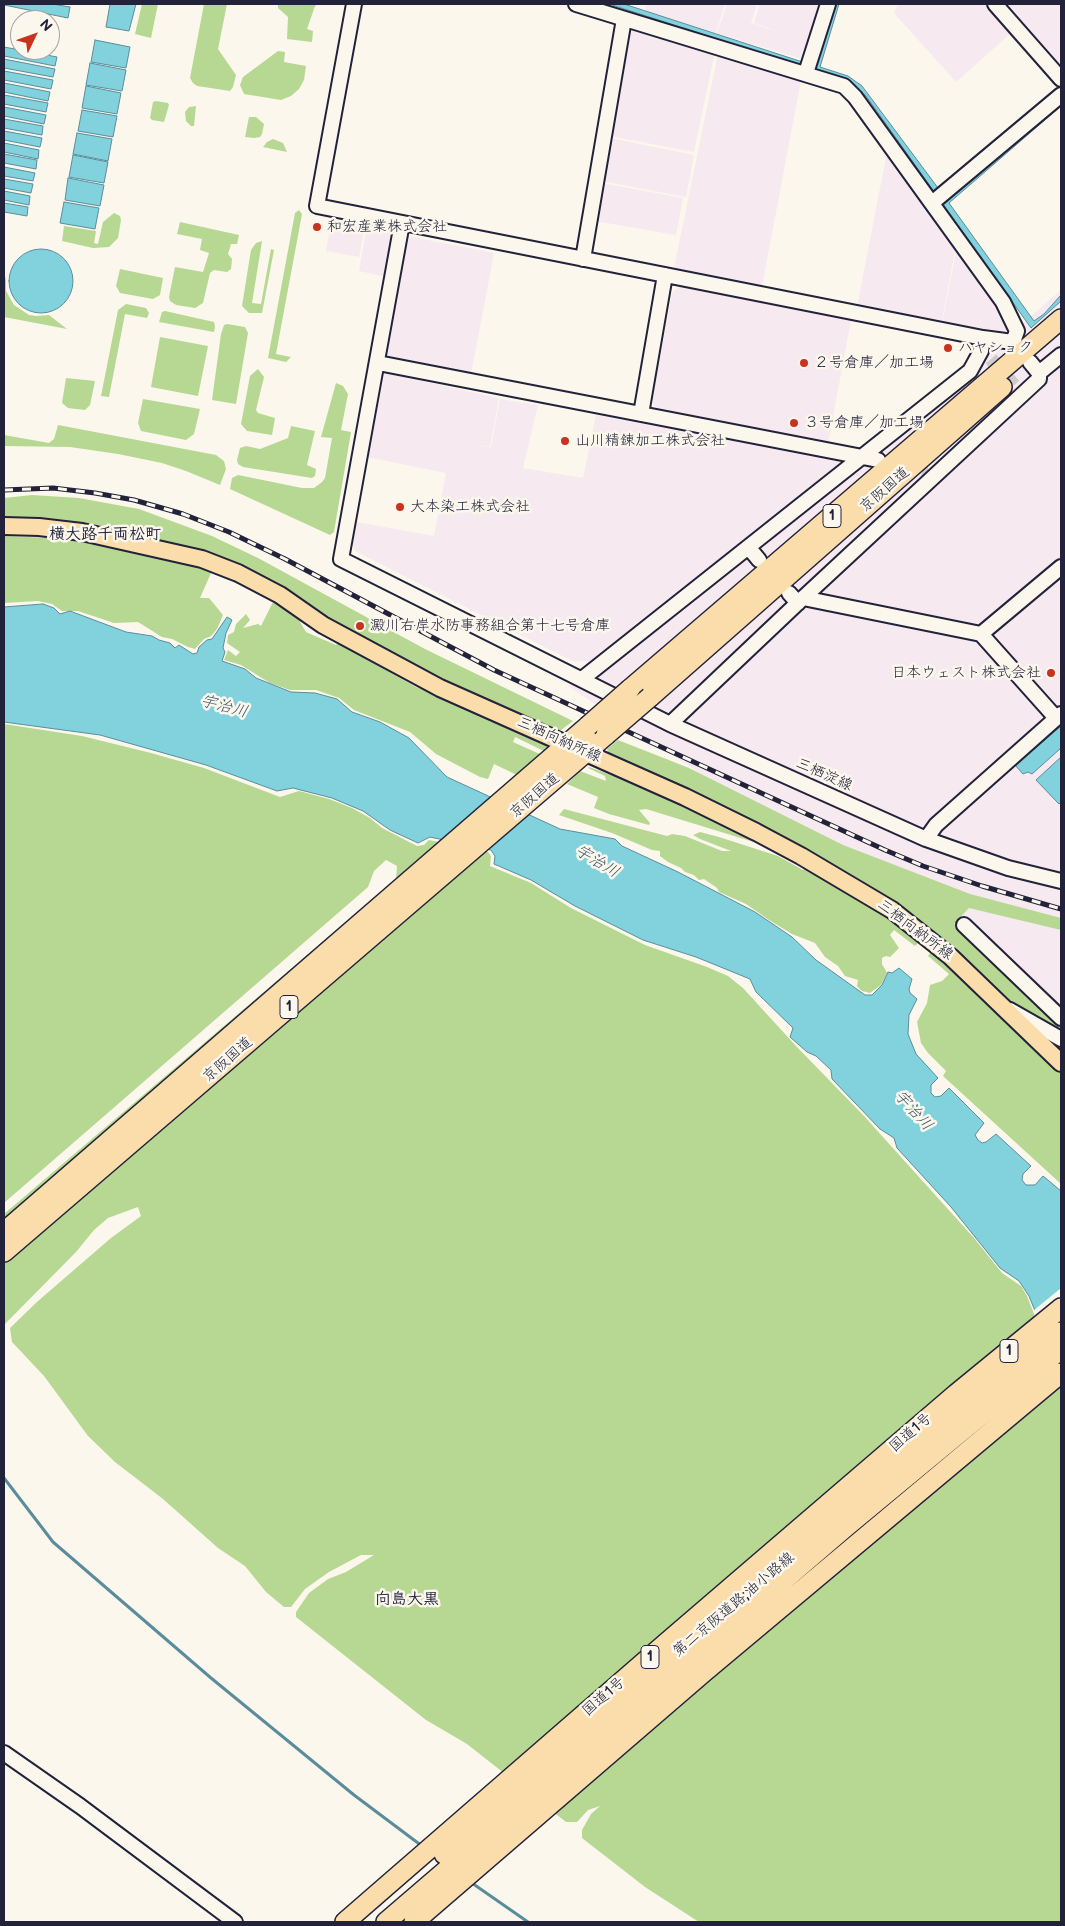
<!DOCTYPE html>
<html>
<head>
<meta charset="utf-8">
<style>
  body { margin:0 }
  #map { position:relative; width:1065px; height:1926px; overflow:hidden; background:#fbf7ec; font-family:"Balsamiq Sans",sans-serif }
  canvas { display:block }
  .frame { position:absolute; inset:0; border:5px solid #22223b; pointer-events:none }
  .north { position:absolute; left:10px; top:10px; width:50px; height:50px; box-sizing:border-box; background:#fbf7ec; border:1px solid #a4a2a5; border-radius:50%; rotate:48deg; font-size:14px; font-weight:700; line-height:20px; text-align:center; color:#22223b }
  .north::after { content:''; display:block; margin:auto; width:18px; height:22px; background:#c8321e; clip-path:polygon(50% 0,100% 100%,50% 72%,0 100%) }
</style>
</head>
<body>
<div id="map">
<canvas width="1065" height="1926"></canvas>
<div class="frame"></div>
<div class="north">N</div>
</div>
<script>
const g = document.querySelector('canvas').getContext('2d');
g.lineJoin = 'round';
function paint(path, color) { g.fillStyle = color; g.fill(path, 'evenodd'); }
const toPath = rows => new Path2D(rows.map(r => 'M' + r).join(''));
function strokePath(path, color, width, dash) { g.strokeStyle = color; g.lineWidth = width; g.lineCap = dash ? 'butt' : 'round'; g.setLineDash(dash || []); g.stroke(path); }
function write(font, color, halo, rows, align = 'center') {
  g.font = font + ' "Balsamiq Sans","Klee One",sans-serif'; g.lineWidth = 5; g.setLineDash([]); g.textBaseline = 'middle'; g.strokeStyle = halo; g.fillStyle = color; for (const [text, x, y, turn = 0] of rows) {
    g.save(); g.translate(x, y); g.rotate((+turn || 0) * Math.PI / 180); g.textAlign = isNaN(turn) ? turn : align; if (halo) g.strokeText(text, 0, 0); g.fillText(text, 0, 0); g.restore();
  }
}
const built = toPath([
  [647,4,725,4,716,33,645,11],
  [727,4,757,4,751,23,789,35,754,23,760,4,822,4,805,60,717,33],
  [898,4,986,4,1011,33,956,82,894,13],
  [999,4,1061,4,1061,74],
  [637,27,715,51,694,152,610,136,630,30],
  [718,54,801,80,762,286,674,268],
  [610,138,694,155,686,197,602,181],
  [887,152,956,245,942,320,857,307],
  [602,183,683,198,676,235,595,221],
  [332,219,365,226,359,257,326,251],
  [367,226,390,230,395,236,387,277,359,271],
  [408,236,494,253,471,374,386,358],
  [957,247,1008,317,1010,332,1006,335,942,324],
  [680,286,851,320,828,444,657,409,652,402,672,293],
  [1061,290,1061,1012,568,686,1008,336],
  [385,373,499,398,490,447,468,443,491,448,500,399,538,405,523,468,583,478,596,415,841,462,596,662,572,661,355,551,352,541,357,522,434,536,446,473,367,457]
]);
const green = toPath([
  [142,4,158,4,151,38,135,34],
  [204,4,227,4,218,49,236,75,233,87,230,91,197,86,193,83,190,78],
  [278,4,319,4,315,6,307,29,313,31,312,42,287,39,288,17,278,8],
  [278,51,285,52,284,62,306,66,304,80,299,89,291,96,281,100,244,94,240,85,243,77],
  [156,101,168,103,169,105,164,122,152,120,150,118,153,102],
  [196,106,194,126,191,126,186,121,185,112,189,107],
  [249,117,256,117,264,124,262,134,260,137,254,138,245,137],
  [273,139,283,143,287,152,263,147,267,142],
  [299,210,302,214,276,354,291,357,286,362,268,358,295,213],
  [114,213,120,216,121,220,118,238,109,247,93,248,62,241,64,226,96,231,94,243,98,244,103,222],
  [180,222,239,235,237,244,231,244,228,254,232,259,231,269,227,272,214,270,210,273,203,303,195,308,176,305,170,301,169,297,175,267,203,272,209,253,200,250,202,239,177,234],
  [262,241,252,303,261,304,271,249,274,250,262,313,249,313,242,306,251,250,256,243],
  [120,269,163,278,160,295,153,299,120,293,116,286],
  [6,276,6,291,14,305,29,315,36,316,49,315,67,329,4,317,4,283],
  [126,304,146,308,149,313,147,318,125,314,109,397,101,396,118,310],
  [165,311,214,322,215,327,214,332,159,322,162,312],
  [227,324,245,327,248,333,236,404,212,400,221,334,224,325],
  [160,337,208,346,198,396,151,387],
  [258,369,264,377,256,410,258,413,275,418,272,435,247,431,241,424,250,376],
  [66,378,95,381,90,405,85,410,68,408,62,403],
  [336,383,343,386,348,394,341,430,351,432,334,532,330,535,230,489,232,478,238,475,302,488,314,488,322,482,325,478,332,438,321,437],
  [143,399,200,409,194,434,186,440,141,431,138,423],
  [58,425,216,455,224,461,226,469,220,485,186,471,162,463,118,454,70,447,4,446,4,435,49,443,54,439],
  [291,426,315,431,307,465,316,469,315,476,312,478,243,467,238,464,237,460,240,448,246,446,260,449,288,438],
  [32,495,79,498,139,509,212,536,258,558,425,649,573,721,557,733,432,679,253,575,4,519,4,498],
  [4,536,78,539,149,551,240,579,238,584,211,573,200,598,209,598,223,615,217,629,211,636,204,639,195,649,188,647,172,639,162,637,138,622,114,623,78,611,62,611,52,604,38,601,4,603],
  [249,583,301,621,300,622,306,632,336,645,338,643,416,687,471,708,476,713,548,747,545,749,548,750,546,752,515,737,513,742,542,755,519,776,494,764,488,779,480,777,436,754,410,732,354,710,339,698,316,690,290,690,270,683,241,665,224,660,228,650,236,656,240,652,227,643,228,635,234,632,236,624,246,614,250,620,243,628,258,624,261,626,273,602,246,588],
  [4,724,82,736,151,753,204,768,280,797,299,791,329,799,352,808,370,818,382,828,417,846,424,845,429,840,488,852,491,856,490,866,531,883,571,908,645,945,707,967,728,976,743,988,796,1046,864,1116,974,1238,1002,1273,1021,1286,1027,1296,1061,1383,1061,1922,699,1922,645,1887,582,1838,582,1830,591,1814,600,1806,588,1810,577,1822,566,1822,467,1744,426,1720,296,1617,296,1612,309,1593,328,1579,346,1572,374,1555,361,1555,329,1572,305,1589,291,1607,284,1607,266,1592,245,1566,218,1548,163,1499,115,1462,88,1436,44,1376,12,1342,10,1328,38,1301,111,1238,141,1216,138,1207,108,1218,94,1230,76,1252,4,1325,4,1214,396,879,397,866,386,860,374,871,368,887,4,1203],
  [618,740,689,768,843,845,970,894,1061,918,1061,930,969,908,954,924,1061,1027,1061,1035,1004,998,881,898,876,890,849,874,839,874,610,758,607,749],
  [589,767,654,790,770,847,646,809,639,810,650,823,649,825,609,814,594,808,598,797,567,784,580,771,606,781,605,776,588,768],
  [564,809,667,836,672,834,685,836,722,851,731,851,700,839,693,835,700,832,719,837,778,856,803,870,808,864,868,899,920,941,915,946,894,930,890,935,899,948,890,957,886,956,882,958,882,964,887,973,881,985,870,993,862,991,857,986,858,980,845,976,838,966,825,957,815,943,792,934,769,920,746,904,719,892,717,888,704,879,699,880,694,875,685,872,681,868,668,862,660,856,660,851,652,850,612,833,559,815],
  [932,950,1061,1067,1061,1184,943,1076,946,1071,928,1053,921,1043,917,1022,927,1003,930,985,942,981,949,974,928,956]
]);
const water = toPath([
  [4,4,52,4,70,7,68,18,4,5,4,4],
  [110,4,136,4,129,31,106,27,110,4],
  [609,4,624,4,815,66,836,4,839,4,820,67,848,76,862,86,947,200,1061,100,1061,106,949,203,1034,321,1044,314,1061,295,1061,301,1031,328,866,96,854,85,841,79,609,4],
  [95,40,130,47,126,68,91,62,95,40],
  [4,47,57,57,55,66,4,56,4,47],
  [4,59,55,69,53,77,4,68,4,59],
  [90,63,126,70,122,91,86,85,90,63],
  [4,71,53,80,51,89,4,80,4,71],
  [4,83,50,92,48,101,4,92,4,83],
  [86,86,121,93,117,114,82,108,86,86],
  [4,95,48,103,46,112,4,104,4,95],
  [4,107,46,115,44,124,4,116,4,107],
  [82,110,117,116,113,137,78,131,82,110],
  [4,119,43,126,42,135,4,128,4,119],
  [4,131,42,138,40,147,4,140,4,131],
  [77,133,112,139,108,161,73,154,77,133],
  [4,143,39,150,38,159,4,152,4,143],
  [4,154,37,160,36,169,4,163,4,154],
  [73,155,108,162,104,183,69,177,73,155],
  [4,167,35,173,33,181,4,176,4,167],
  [68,178,104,185,100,206,65,200,68,178],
  [4,179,33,184,31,193,4,188,4,179],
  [4,191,30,196,29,205,4,200,4,191],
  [64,202,99,208,95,229,60,223,64,202],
  [4,203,28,207,27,216,4,212,4,203],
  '9 281a32 32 0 1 1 64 0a32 32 0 1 1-64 0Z',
  [43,604,54,608,60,614,70,611,126,632,152,636,159,640,170,643,175,648,179,645,193,654,197,653,199,647,207,640,212,639,227,617,232,620,226,633,223,648,225,652,222,661,245,669,256,678,291,692,315,693,337,699,352,712,380,722,409,738,447,777,560,829,615,839,622,846,678,872,755,912,792,937,816,960,865,995,872,995,882,985,888,972,892,973,899,968,912,979,909,989,910,993,917,999,909,1015,908,1034,916,1054,938,1078,931,1085,931,1093,935,1097,941,1096,949,1088,984,1123,975,1135,978,1140,982,1143,986,1142,996,1134,1031,1166,1023,1174,1022,1180,1026,1185,1035,1185,1043,1176,1061,1191,1061,1375,1029,1296,1019,1281,1000,1268,951,1207,897,1148,894,1138,880,1129,832,1079,831,1070,816,1056,807,1052,790,1037,793,1028,756,992,750,979,696,957,643,940,575,906,531,880,494,864,495,856,491,850,430,837,418,843,390,830,363,811,332,798,293,788,277,791,206,765,100,735,4,722,4,607,43,604],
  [1061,726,1061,748,1032,774,1028,772,1023,774,1015,765,1061,726],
  [1061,757,1061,802,1059,804,1036,780,1061,757]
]);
const pier = toPath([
  [1061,1288,1061,1318,1042,1334,1033,1311]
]);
const stream = toPath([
  [4,1478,53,1542,211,1678,354,1795,422,1846],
  [469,1881,528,1922]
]);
const minorTunnel = toPath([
  [991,359,1017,389],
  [902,466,927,472]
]);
const minor = toPath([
  [354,4,317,206,983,338,1013,342,1022,353],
  [576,4,844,86,855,97,1003,302,1017,331,1013,342],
  [995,4,1061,79],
  [806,73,828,4],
  [932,203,1061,95],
  [402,223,341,559,670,724,926,839,1008,868,1061,881],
  [583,259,624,19],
  [1030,362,1039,373],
  [378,363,878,460],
  [641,414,665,275],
  [749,548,759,560],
  [789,593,798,603],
  [803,598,981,634,1061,567],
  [981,634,1056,718],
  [582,679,970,371,981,351,983,338],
  [670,724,803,598,1039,379,1039,373,1061,355],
  [926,839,936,825,1061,714],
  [964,925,1061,1018],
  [1010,1010,1061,1039],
  [4,1753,80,1806,235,1922]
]);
const major = toPath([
  [4,526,39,527,82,532,202,559,238,573,280,595,323,625,440,688,685,797,756,832,801,856,892,910,951,957,1061,1063]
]);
const highway = toPath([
  [630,689,1061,319],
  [650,697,1002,387],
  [4,1232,588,726],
  [4,1252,606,735],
  [444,1854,711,1623,972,1404,1061,1332],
  [345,1922,665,1644,956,1394,1061,1308],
  [386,1922,847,1526,1061,1349],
  [414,1922,704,1672,1061,1373]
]);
const rail = toPath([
  [4,490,53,488,95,493,134,500,183,514,229,532,285,559,494,670,885,850,923,866,982,886,1061,909]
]);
const highwayBridge = toPath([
  [588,726,630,689],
  [606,735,650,697]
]);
const markers = [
  [317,227,5,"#c8321e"],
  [948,348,5,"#c8321e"],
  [804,363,5,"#c8321e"],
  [794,423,5,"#c8321e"],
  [565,441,5,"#c8321e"],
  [400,507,5,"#c8321e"],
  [360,626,5,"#c8321e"],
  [1051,673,5,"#c8321e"]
];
const shields = [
  [832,516,18],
  [289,1007,18],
  [1009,1351,18],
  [650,1657,18]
];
const shieldNames = [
  ["1",832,516],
  ["1",289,1007],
  ["1",1009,1351],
  ["1",650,1657]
];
const poiNames = [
  ["和宏産業株式会社",327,227],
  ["ハヤショク",958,348],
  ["２号倉庫／加工場",814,363],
  ["３号倉庫／加工場",804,423],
  ["山川精錬加工株式会社",575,441],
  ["大本染工株式会社",410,507],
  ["澱川右岸水防事務組合第十七号倉庫",370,626],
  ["日本ウェスト株式会社",1041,673,"right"]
];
const streetNames = [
  ["京阪国道",885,490,-41],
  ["三栖向納所線",559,740,24],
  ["三栖淀線",824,775,24],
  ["京阪国道",535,796,-41],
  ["三栖向納所線",915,930,37],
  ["京阪国道",228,1060,-41],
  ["国道1号",911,1433,-41],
  ["第二京阪道路;油小路線",734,1605,-40],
  ["国道1号",604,1697,-41]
];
const neighbourhoodNames = [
  ["横大路千両松町",105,535],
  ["向島大黒",407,1600]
];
const waterNames = [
  ["宇治川",224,707,15],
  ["宇治川",597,862,31],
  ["宇治川",913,1111,48]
];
paint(built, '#f6e9ef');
paint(green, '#b7d892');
paint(water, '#81d2dc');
strokePath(water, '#5b8c9c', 1);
paint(pier, '#fbf7ec');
strokePath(stream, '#5b8c9c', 3);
strokePath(minorTunnel, '#d0ccc9', 14, [14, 7]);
strokePath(minor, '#22223b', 18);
strokePath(major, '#22223b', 20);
strokePath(highway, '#22223b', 22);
strokePath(minor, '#fbf7ec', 14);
strokePath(major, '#fbddab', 16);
strokePath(highway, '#fbddab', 19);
strokePath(rail, '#22223b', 5);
strokePath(rail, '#fbf7ec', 3, [9]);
strokePath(highwayBridge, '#22223b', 22, []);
strokePath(highwayBridge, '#fbddab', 19);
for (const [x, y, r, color] of markers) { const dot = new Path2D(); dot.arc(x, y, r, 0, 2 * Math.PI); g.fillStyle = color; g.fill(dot); strokePath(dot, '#fbf7ec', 2); }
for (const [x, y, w] of shields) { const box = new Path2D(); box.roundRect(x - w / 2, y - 11.5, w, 23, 4); g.fillStyle = '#fbf7ec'; g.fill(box); strokePath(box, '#22223b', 1); }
write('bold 14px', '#22223b', null, shieldNames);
write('15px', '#22223b', '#fbf7ec', poiNames, 'left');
write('15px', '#22223b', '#fbf7ec', streetNames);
write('bold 16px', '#22223b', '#fbf7ec', neighbourhoodNames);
write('italic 16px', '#3e576b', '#fbf7ec', waterNames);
</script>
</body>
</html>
